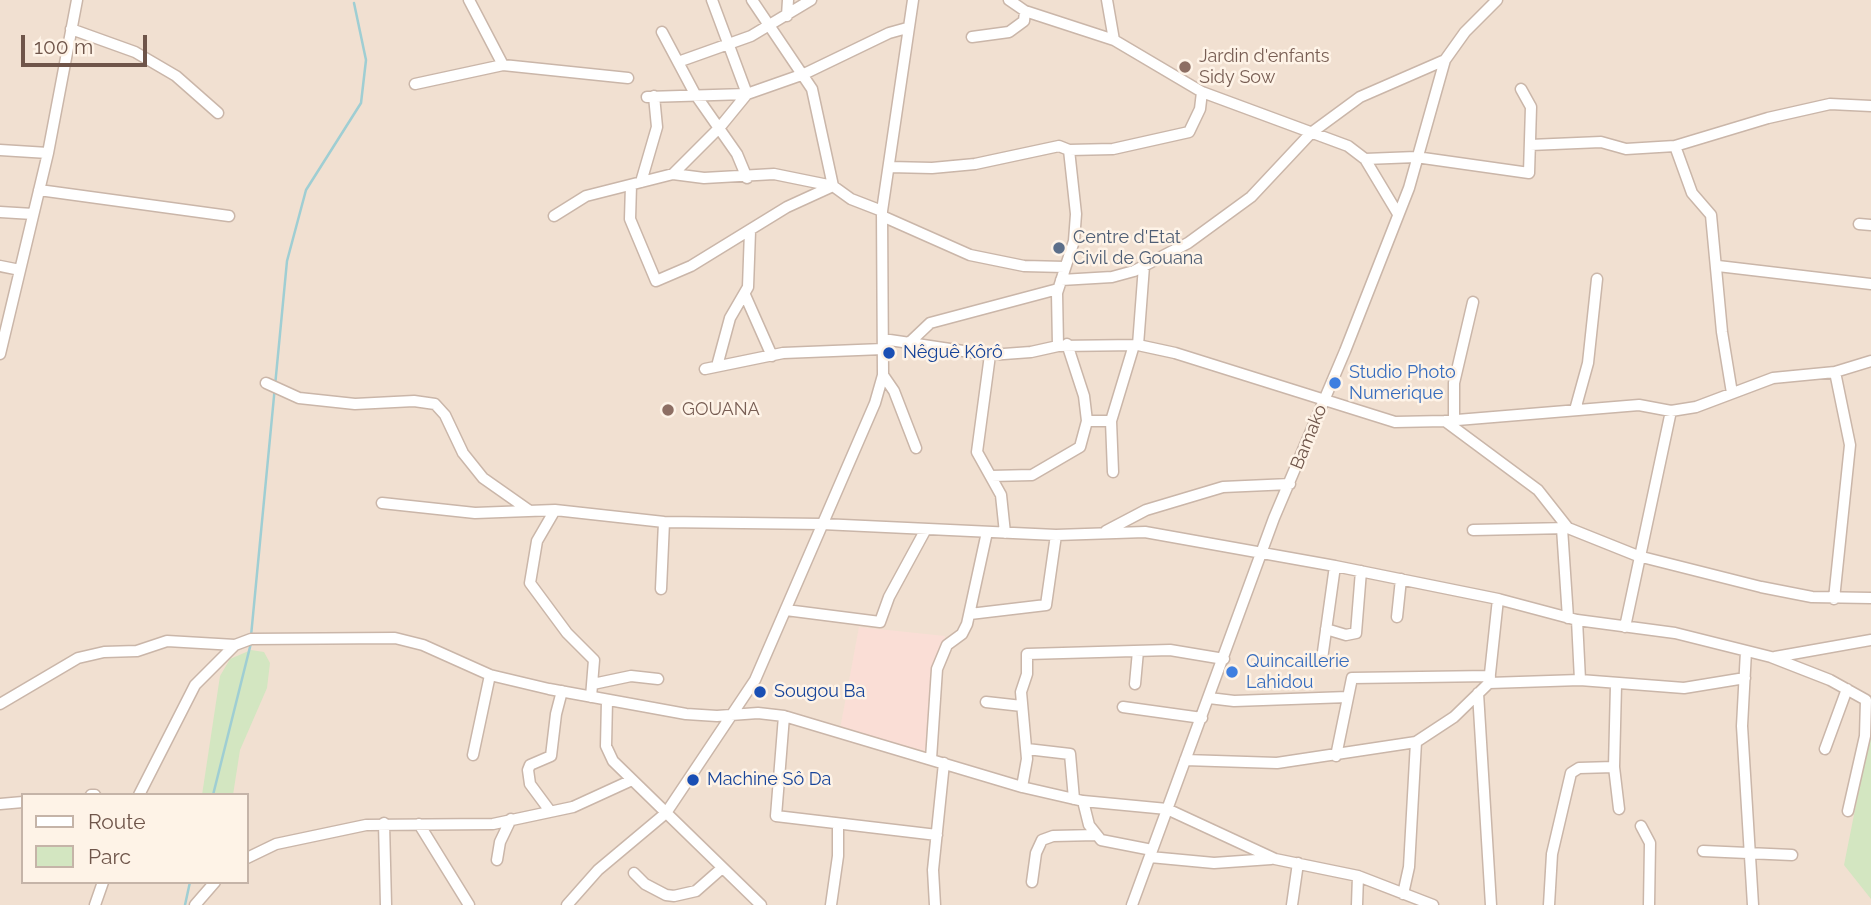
<!DOCTYPE html>
<html>
<head>
<meta charset="utf-8">
<style>
  body { margin:0 }
  #map { position:relative; width:1871px; height:905px; overflow:hidden; background:#faefe1; font-family:Raleway,sans-serif }
  canvas { display:block }
  .legend { position:absolute; left:21px; top:793px; width:228px; height:91px; box-sizing:border-box; background:#fef3e7; border:2px solid #c5b4a8; margin:0; padding:9px 12px; list-style:none; font-size:21px; color:#6f554a }
  .legend li { display:flex; align-items:center; gap:14px; height:35px }
  .legend b { width:35px; border:2px solid #c5b4a8 }
  .scale { position:absolute; left:21px; top:35px; width:126px; height:32px; box-sizing:border-box; border:4px solid #6f554a; border-top:0; padding-left:9px; font-size:21px; line-height:24px; white-space:nowrap; color:#6f554a; -webkit-text-stroke:5px #fef3e7; paint-order:stroke }
</style>
</head>
<body>
<div id="map">
<canvas width="1871" height="905"></canvas>
<ul class="legend">
<li><b style="height:9px;background:#fff"></b>Route</li>
<li><b style="height:19px;background:#d3e6c1"></b>Parc</li>
</ul>
<div class="scale">100 m</div>
</div>
<script>
const g = document.querySelector('canvas').getContext('2d');
g.lineJoin = 'round';
function paint(path, color) { g.fillStyle = color; g.fill(path, 'evenodd'); }
const toPath = rows => new Path2D(rows.map(r => 'M' + r).join(''));
function strokePath(path, color, width, dash) { g.strokeStyle = color; g.lineWidth = width; g.lineCap = dash ? 'butt' : 'round'; g.setLineDash(dash || []); g.stroke(path); }
function write(font, color, halo, rows, align = 'center') {
  g.font = font + ' Raleway,sans-serif'; g.lineWidth = 5; g.setLineDash([]); g.textBaseline = 'middle'; g.strokeStyle = halo; g.fillStyle = color; for (const [text, x, y, turn = 0] of rows) {
    g.save(); g.translate(x, y); g.rotate((+turn || 0) * Math.PI / 180); g.textAlign = isNaN(turn) ? turn : align; if (halo) g.strokeText(text, 0, 0); g.fillText(text, 0, 0); g.restore();
  }
}
const residential = toPath([
  [0,0,1871,0,1871,905,0,905],
  [23,795,247,795,247,882,23,882]
]);
const commercial = toPath([
  [859,627,945,636,930,752,840,729]
]);
const green = toPath([
  [251,650,264,652,270,663,267,688,240,750,233,795,202,795,220,676,230,659],
  [1871,729,1871,899,1844,865]
]);
const stream = toPath([
  [251,636,287,261,306,190,361,103,366,60,354,3],
  [213,795,251,643],
  [185,905,190,882]
]);
const minor = toPath([
  [469,0,503,65],
  [712,0,747,94],
  [752,0,812,89,833,186],
  [1009,0,1025,11,1114,40,1202,92,1348,146,1365,159,1416,157,1529,173,1531,107,1521,89],
  [1107,0,1114,40],
  [787,16,788,0],
  [71,29,135,52,176,76,218,113],
  [662,32,695,94,737,154,747,178],
  [972,37,1009,32,1024,21,1025,11],
  [678,62,751,36,811,0],
  [415,84,503,65,628,78],
  [647,97,747,94,804,74,889,33,907,28],
  [1530,145,1601,142,1626,149,1675,146,1768,118,1830,104,1871,106],
  [1675,146,1692,193,1711,215,1722,332,1732,393],
  [0,150,48,153],
  [1069,150,1113,149,1189,132,1200,109,1202,92],
  [1365,159,1398,214],
  [889,167,932,168,975,164,1059,146,1069,150,1076,214,1074,241,1057,293,1058,346,1138,345,1175,353,1395,422,1445,421,1639,405,1671,411,1696,407,1773,378,1835,372,1871,361],
  [673,174,720,127,747,94],
  [641,182,657,127,654,96],
  [631,185,630,219,656,281,691,266,787,207,833,186],
  [39,190,229,216],
  [0,212,33,214],
  [554,216,586,196,673,174,704,178,774,174,833,186,851,199,882,211],
  [882,216,970,255,1024,266,1065,267],
  [1859,224,1871,225],
  [0,266,20,270],
  [1718,266,1871,284],
  [1061,280,1112,277,1134,271,1188,243,1251,197,1311,133,1360,97,1445,60],
  [745,295,772,356],
  [883,339,990,355,1031,352,1058,346],
  [910,342,930,323,1058,289],
  [1138,345,1144,266],
  [0,354,48,153,77,0],
  [990,355,977,452,1001,495,1005,533],
  [717,366,730,318,748,287,750,231],
  [705,369,783,353,883,349],
  [883,375,894,391,916,448],
  [266,383,299,398,355,404,414,401,435,404,445,415,463,453,483,478,530,511],
  [1575,410,1588,363,1597,279],
  [1454,420,1454,383,1473,302],
  [1087,421,1111,421],
  [1445,421,1538,490,1568,528],
  [1113,472,1111,421,1134,345],
  [991,476,1032,475,1080,447,1087,421,1084,396,1067,344],
  [382,503,475,513,555,510,664,522,822,524,1056,535,1145,532,1335,566,1498,599,1489,683,1454,717,1416,742,1277,763,1185,760],
  [555,510,537,541,530,583,567,633,594,660,591,697],
  [1562,528,1568,618],
  [1473,530,1568,528,1638,556,1761,587,1812,597,1871,598],
  [1106,531,1146,510,1223,487,1290,484],
  [661,589,664,522],
  [1498,599,1577,620,1675,633,1771,657,1830,680,1866,700,1865,736,1848,811],
  [1834,599,1850,445,1835,372],
  [786,610,880,622,889,597,926,529],
  [970,614,1046,605,1056,535],
  [1397,617,1401,579],
  [1577,620,1580,680],
  [1625,627,1671,411],
  [1326,629,1346,635,1356,633,1361,571],
  [1746,651,1742,726,1753,905],
  [1775,657,1871,640],
  [1322,659,1335,566],
  [1489,683,1580,680,1684,688,1745,678],
  [593,684,631,676,658,679],
  [1135,684,1138,651],
  [1478,693,1491,905],
  [1209,698,1234,701,1348,697],
  [607,700,606,746,613,761,761,905],
  [986,702,1022,706],
  [0,704,78,658,104,652,137,651,167,641,235,645],
  [1123,707,1202,718],
  [784,716,776,816,937,835],
  [1027,749,1070,754,1074,799],
  [1825,749,1847,689],
  [473,755,490,675],
  [1336,756,1352,678,1490,676],
  [931,759,937,669,947,645,962,634,967,624,987,532],
  [1614,767,1619,809],
  [1022,787,1027,759,1021,692,1027,674,1027,654,1170,650,1224,659],
  [91,795,95,795],
  [139,795,195,685,235,645,251,639,395,638,423,645,490,675,549,689,686,714,717,716,758,713,784,716,1022,787,1083,801,1167,809,1275,859,1358,876,1433,905],
  [1083,801,1089,825,1101,840,1152,850],
  [0,804,23,802],
  [550,811,530,784,528,770,530,765,551,756,556,714,562,691],
  [384,823,386,905],
  [419,824,469,905],
  [1641,826,1650,843,1649,905],
  [1703,851,1792,855],
  [1150,857,1214,863,1271,859],
  [247,858,276,844,366,825,493,824,573,807,632,780],
  [497,860,500,842,511,819],
  [634,873,645,884,666,895,674,896,696,891,721,869],
  [1032,882,1036,853,1042,840,1053,836,1096,835],
  [1403,894,1409,867,1416,742],
  [95,905,103,882],
  [195,905,215,882],
  [567,905,598,870,666,813,755,680,875,403,883,375,882,211,913,0],
  [831,905,838,856,838,824],
  [935,905,933,870,944,763],
  [1132,905,1274,518,1345,351,1409,188,1445,60,1465,32,1497,0],
  [1292,905,1298,863],
  [1357,905,1358,876],
  [1549,905,1552,854,1571,773,1579,768,1614,767,1616,685]
]);
const markers = [
  [1185,67,7,"#8d6e63"],
  [1059,248,7,"#5c6f8a"],
  [889,353,7,"#1a4fb4"],
  [1335,383,7,"#3f7fe0"],
  [668,410,7,"#8d6e63"],
  [1232,672,7,"#3f7fe0"],
  [760,692,7,"#1a4fb4"],
  [693,780,7,"#1a4fb4"]
];
const educationNames = [
  ["Jardin d'enfants",1199,57],
  ["Sidy Sow",1199,78],
  ["GOUANA",682,410]
];
const serviceNames = [
  ["Centre d'Etat",1073,238],
  ["Civil de Gouana",1073,259]
];
const transitNames = [
  ["Nêguê Kôrô",903,353],
  ["Sougou Ba",774,692],
  ["Machine Sô Da",707,780]
];
const shopNames = [
  ["Studio Photo",1349,373],
  ["Numerique",1349,394],
  ["Quincaillerie",1246,662],
  ["Lahidou",1246,683]
];
const streetNames = [
  ["Bamako",1309,437,-68]
];
paint(residential, '#f1e0d1');
paint(commercial, '#faded6');
paint(green, '#d3e6c1');
strokePath(stream, '#9fced3', 2.5);
strokePath(minor, '#cab6a9', 13);
strokePath(minor, '#fff', 10);
for (const [x, y, r, color] of markers) { const dot = new Path2D(); dot.arc(x, y, r, 0, 2 * Math.PI); g.fillStyle = color; g.fill(dot); strokePath(dot, '#fef3e7', 2.5); }
write('18px', '#785e54', '#fef3e7', educationNames, 'left');
write('18px', '#4e5e75', '#fef3e7', serviceNames, 'left');
write('18px', '#164399', '#fef3e7', transitNames, 'left');
write('18px', '#366cbe', '#fef3e7', shopNames, 'left');
write('18px', '#6f554a', '#fef3e7', streetNames);
</script>
</body>
</html>
